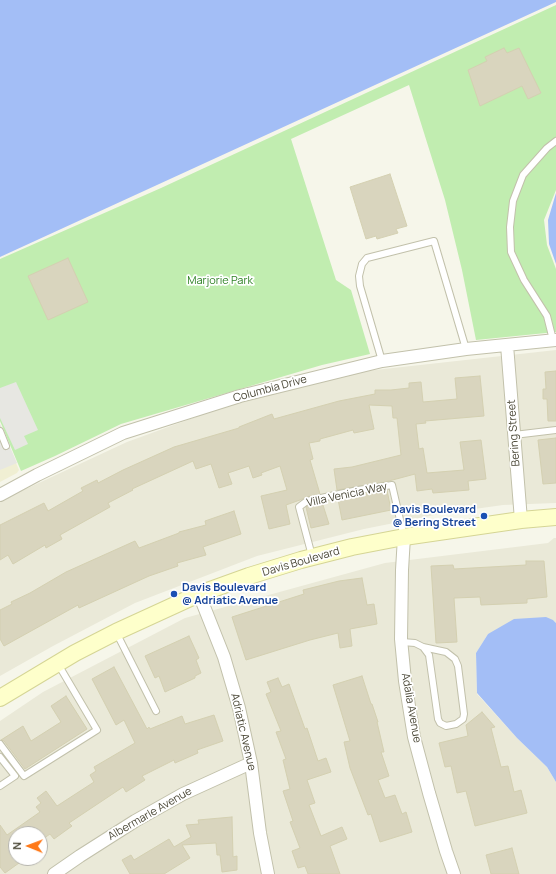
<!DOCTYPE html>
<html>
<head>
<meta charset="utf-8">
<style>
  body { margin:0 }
  #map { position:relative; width:556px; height:874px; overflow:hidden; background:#f6f6ea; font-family:Manrope,sans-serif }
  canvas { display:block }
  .north { position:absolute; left:8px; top:826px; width:40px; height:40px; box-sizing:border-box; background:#fff; border:1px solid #b7b6af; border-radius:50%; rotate:271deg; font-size:11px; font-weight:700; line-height:16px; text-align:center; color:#4b4837 }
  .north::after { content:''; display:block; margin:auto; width:14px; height:18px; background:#ff7918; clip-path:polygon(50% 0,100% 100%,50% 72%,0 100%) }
</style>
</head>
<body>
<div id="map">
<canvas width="556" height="874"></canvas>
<div class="north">N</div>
</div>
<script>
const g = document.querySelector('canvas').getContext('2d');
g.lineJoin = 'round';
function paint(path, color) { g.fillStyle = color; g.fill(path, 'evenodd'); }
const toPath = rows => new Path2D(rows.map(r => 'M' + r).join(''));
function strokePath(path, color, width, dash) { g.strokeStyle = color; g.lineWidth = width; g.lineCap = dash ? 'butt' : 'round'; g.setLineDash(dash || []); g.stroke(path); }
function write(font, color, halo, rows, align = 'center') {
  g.font = font + ' Manrope,sans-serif'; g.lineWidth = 3.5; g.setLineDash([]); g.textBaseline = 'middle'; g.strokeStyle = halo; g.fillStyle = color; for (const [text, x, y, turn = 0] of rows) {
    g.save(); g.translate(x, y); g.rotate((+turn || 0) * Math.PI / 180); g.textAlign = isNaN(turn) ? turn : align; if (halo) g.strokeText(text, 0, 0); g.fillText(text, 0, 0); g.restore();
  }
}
const residential = toPath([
  [556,350,556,503,503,505,439,514,364,529,257,556,135,603,53,646,0,676,0,501,127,442,245,399,366,371],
  [554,538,556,538,556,623,553,620,488,634,476,653,477,694,517,738,547,767,556,782,556,874,0,874,0,721,43,692,185,618,385,563,548,543],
  [16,834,40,834,40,858,16,858]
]);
const education = toPath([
  [0,425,19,470,17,473,0,482]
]);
const green = toPath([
  [556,5,556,190,544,220,547,245,556,269,556,332,476,340,462,270,445,200,409,85,291,139,336,280,351,290,370,354,322,365,121,424,55,456,21,471,0,421,0,259,161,188]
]);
const parking = toPath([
  [16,382,38,430,24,436,28,444,15,450,0,418,0,388],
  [0,424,17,463,0,470]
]);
const water = toPath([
  [0,0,556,0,556,2,0,257],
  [556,193,556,264,549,244,548,220],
  [546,617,553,620,556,623,556,782,547,767,517,738,477,693,476,653,488,634,514,619]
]);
const building = toPath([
  [504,48,507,53,519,48,541,93,528,99,522,86,480,106,468,70,487,61,485,57,504,48],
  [390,174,407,226,396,229,398,233,377,239,376,236,366,239,350,187,390,174],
  [68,258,88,302,48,320,28,276,68,258],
  [556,371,556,421,548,421,547,399,543,399,543,389,546,389,545,372,556,371],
  [480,376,484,416,425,421,426,423,416,424,419,449,423,448,427,473,464,470,460,442,481,440,486,479,468,481,469,490,433,493,432,489,417,491,415,474,385,482,337,490,334,469,352,467,401,455,397,418,393,418,392,406,369,405,374,429,354,433,353,430,320,439,320,441,309,443,313,459,310,460,320,494,306,497,300,500,286,505,290,524,269,529,261,496,287,490,280,466,261,473,262,475,253,478,249,466,228,473,232,484,219,488,211,464,196,469,193,461,132,489,133,490,108,503,110,507,60,535,62,539,46,548,45,545,13,564,8,555,0,560,0,525,44,503,48,511,83,491,81,488,97,480,98,483,123,470,174,447,239,428,239,427,272,414,274,419,339,401,375,394,375,390,391,390,409,388,409,383,421,382,423,402,457,399,455,378,480,376],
  [556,438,556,483,543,484,538,440,556,438],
  [387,490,391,510,342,520,338,499,387,490],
  [322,502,329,524,311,528,306,507,309,505,322,502],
  [234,511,241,534,203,547,206,555,177,563,178,566,149,576,79,608,78,605,4,646,0,639,0,610,12,604,11,602,30,593,66,572,135,541,139,548,179,533,179,532,206,525,205,521,234,511],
  [526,561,544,561,547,597,527,599,527,603,481,605,480,597,454,598,457,642,436,643,431,566,453,565,454,569,526,565,526,561],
  [362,578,367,605,374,604,377,624,350,629,352,646,340,648,338,633,310,640,246,660,232,617,304,594,303,590,339,581,362,578],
  [189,636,199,658,196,660,201,673,195,676,195,678,165,692,159,676,155,678,145,656,189,636],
  [114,667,147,729,149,727,150,729,182,716,185,724,214,715,223,741,197,750,198,753,175,763,174,760,142,776,145,780,126,792,123,787,69,823,72,826,54,839,50,834,40,841,40,834,16,834,16,858,26,858,5,873,0,867,0,825,7,835,40,812,36,807,41,803,37,798,46,791,57,806,94,782,90,775,96,771,94,767,135,743,124,720,116,725,92,679,114,667],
  [362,676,371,704,372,704,378,722,377,722,384,752,381,752,389,776,378,780,385,798,395,795,402,814,406,812,412,832,380,842,371,814,368,815,350,768,344,742,350,741,333,685,362,676],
  [278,678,282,687,289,684,305,729,307,728,318,761,326,758,331,772,307,780,315,803,309,805,321,836,342,827,347,839,330,846,340,874,308,874,305,866,298,868,292,851,300,848,290,822,293,821,283,791,290,789,283,760,286,759,276,732,281,731,266,694,271,692,267,682,278,678],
  [66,696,87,729,25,769,4,741,1,740,23,726,31,741,61,722,51,706,66,696],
  [482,712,495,727,491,728,501,767,508,766,514,792,521,790,527,813,475,826,466,791,457,793,451,766,445,767,439,743,468,736,466,725,482,712],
  [232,817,233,857,237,856,237,870,222,872,220,855,217,855,216,843,182,845,190,858,164,874,130,874,122,860,131,855,134,860,169,839,174,847,191,837,186,825,199,824,198,820,232,817],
  [512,848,519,874,491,874,486,855,512,848]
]);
const lane = toPath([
  [553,340,547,316,524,280,511,252,510,227,513,201,523,175,547,148,556,141],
  [382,361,360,286,359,276,362,264,367,258,434,241,466,349],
  [0,431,6,446],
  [514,435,556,430],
  [312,556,299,507,307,501,358,490,392,485,404,537],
  [116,632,156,711],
  [402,642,415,643,423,647,446,652,455,659,458,666,464,714,463,719,456,724,446,726,440,723,438,719,429,655,423,647],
  [0,744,24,776,97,730,58,664],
  [0,757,15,776,0,786]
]);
const street = toPath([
  [507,345,521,520],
  [0,495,37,475,123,433,240,396,382,361,466,349,556,340],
  [404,537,402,570,401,639,405,681,414,737,429,793,446,851,454,874],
  [199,594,224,657,239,708,251,763,260,833,268,874],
  [54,874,80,856,135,821,183,794,251,763]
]);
const secondary = toPath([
  [0,698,75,653,116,632,199,594,249,576,301,560,352,547,404,537,521,520,556,517]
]);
const markers = [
  [484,516,4,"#1a4fb4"],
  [174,594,4,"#1a4fb4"]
];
const parkNames = [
  ["Marjorie Park",220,281]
];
const streetNames = [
  ["Columbia Drive",270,389,-15],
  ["Bering Street",514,433,-94],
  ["Villa Venicia Way",347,495,-12],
  ["Davis Boulevard",301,562,-16],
  ["Adalia Avenue",411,708,80],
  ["Adriatic Avenue",243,732,77],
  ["Albermarle Avenue",150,814,-30]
];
const transitNames = [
  ["Davis Boulevard",476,510],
  ["@ Bering Street",476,523],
  ["Davis Boulevard",182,588,"left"],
  ["@ Adriatic Avenue",182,601,"left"]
];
paint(residential, '#eae9d8');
paint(education, '#f0efd3');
paint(green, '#c1edb0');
paint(parking, '#e7e7e2');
paint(water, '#a3bef6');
paint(building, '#d9d5be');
strokePath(building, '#d4d0b1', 1);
strokePath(lane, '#c2c1ab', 8);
strokePath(street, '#c2c1ab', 14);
strokePath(secondary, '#d5d595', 18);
strokePath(lane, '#fff', 6);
strokePath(street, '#fff', 12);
strokePath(secondary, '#feffcb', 16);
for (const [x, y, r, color] of markers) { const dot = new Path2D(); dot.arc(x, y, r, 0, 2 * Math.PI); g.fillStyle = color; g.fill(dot); strokePath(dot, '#fff', 1.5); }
write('11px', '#2f8225', '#fff', parkNames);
write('11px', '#4b4837', '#fff', streetNames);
write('bold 11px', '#164399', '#fff', transitNames, 'right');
</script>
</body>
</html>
